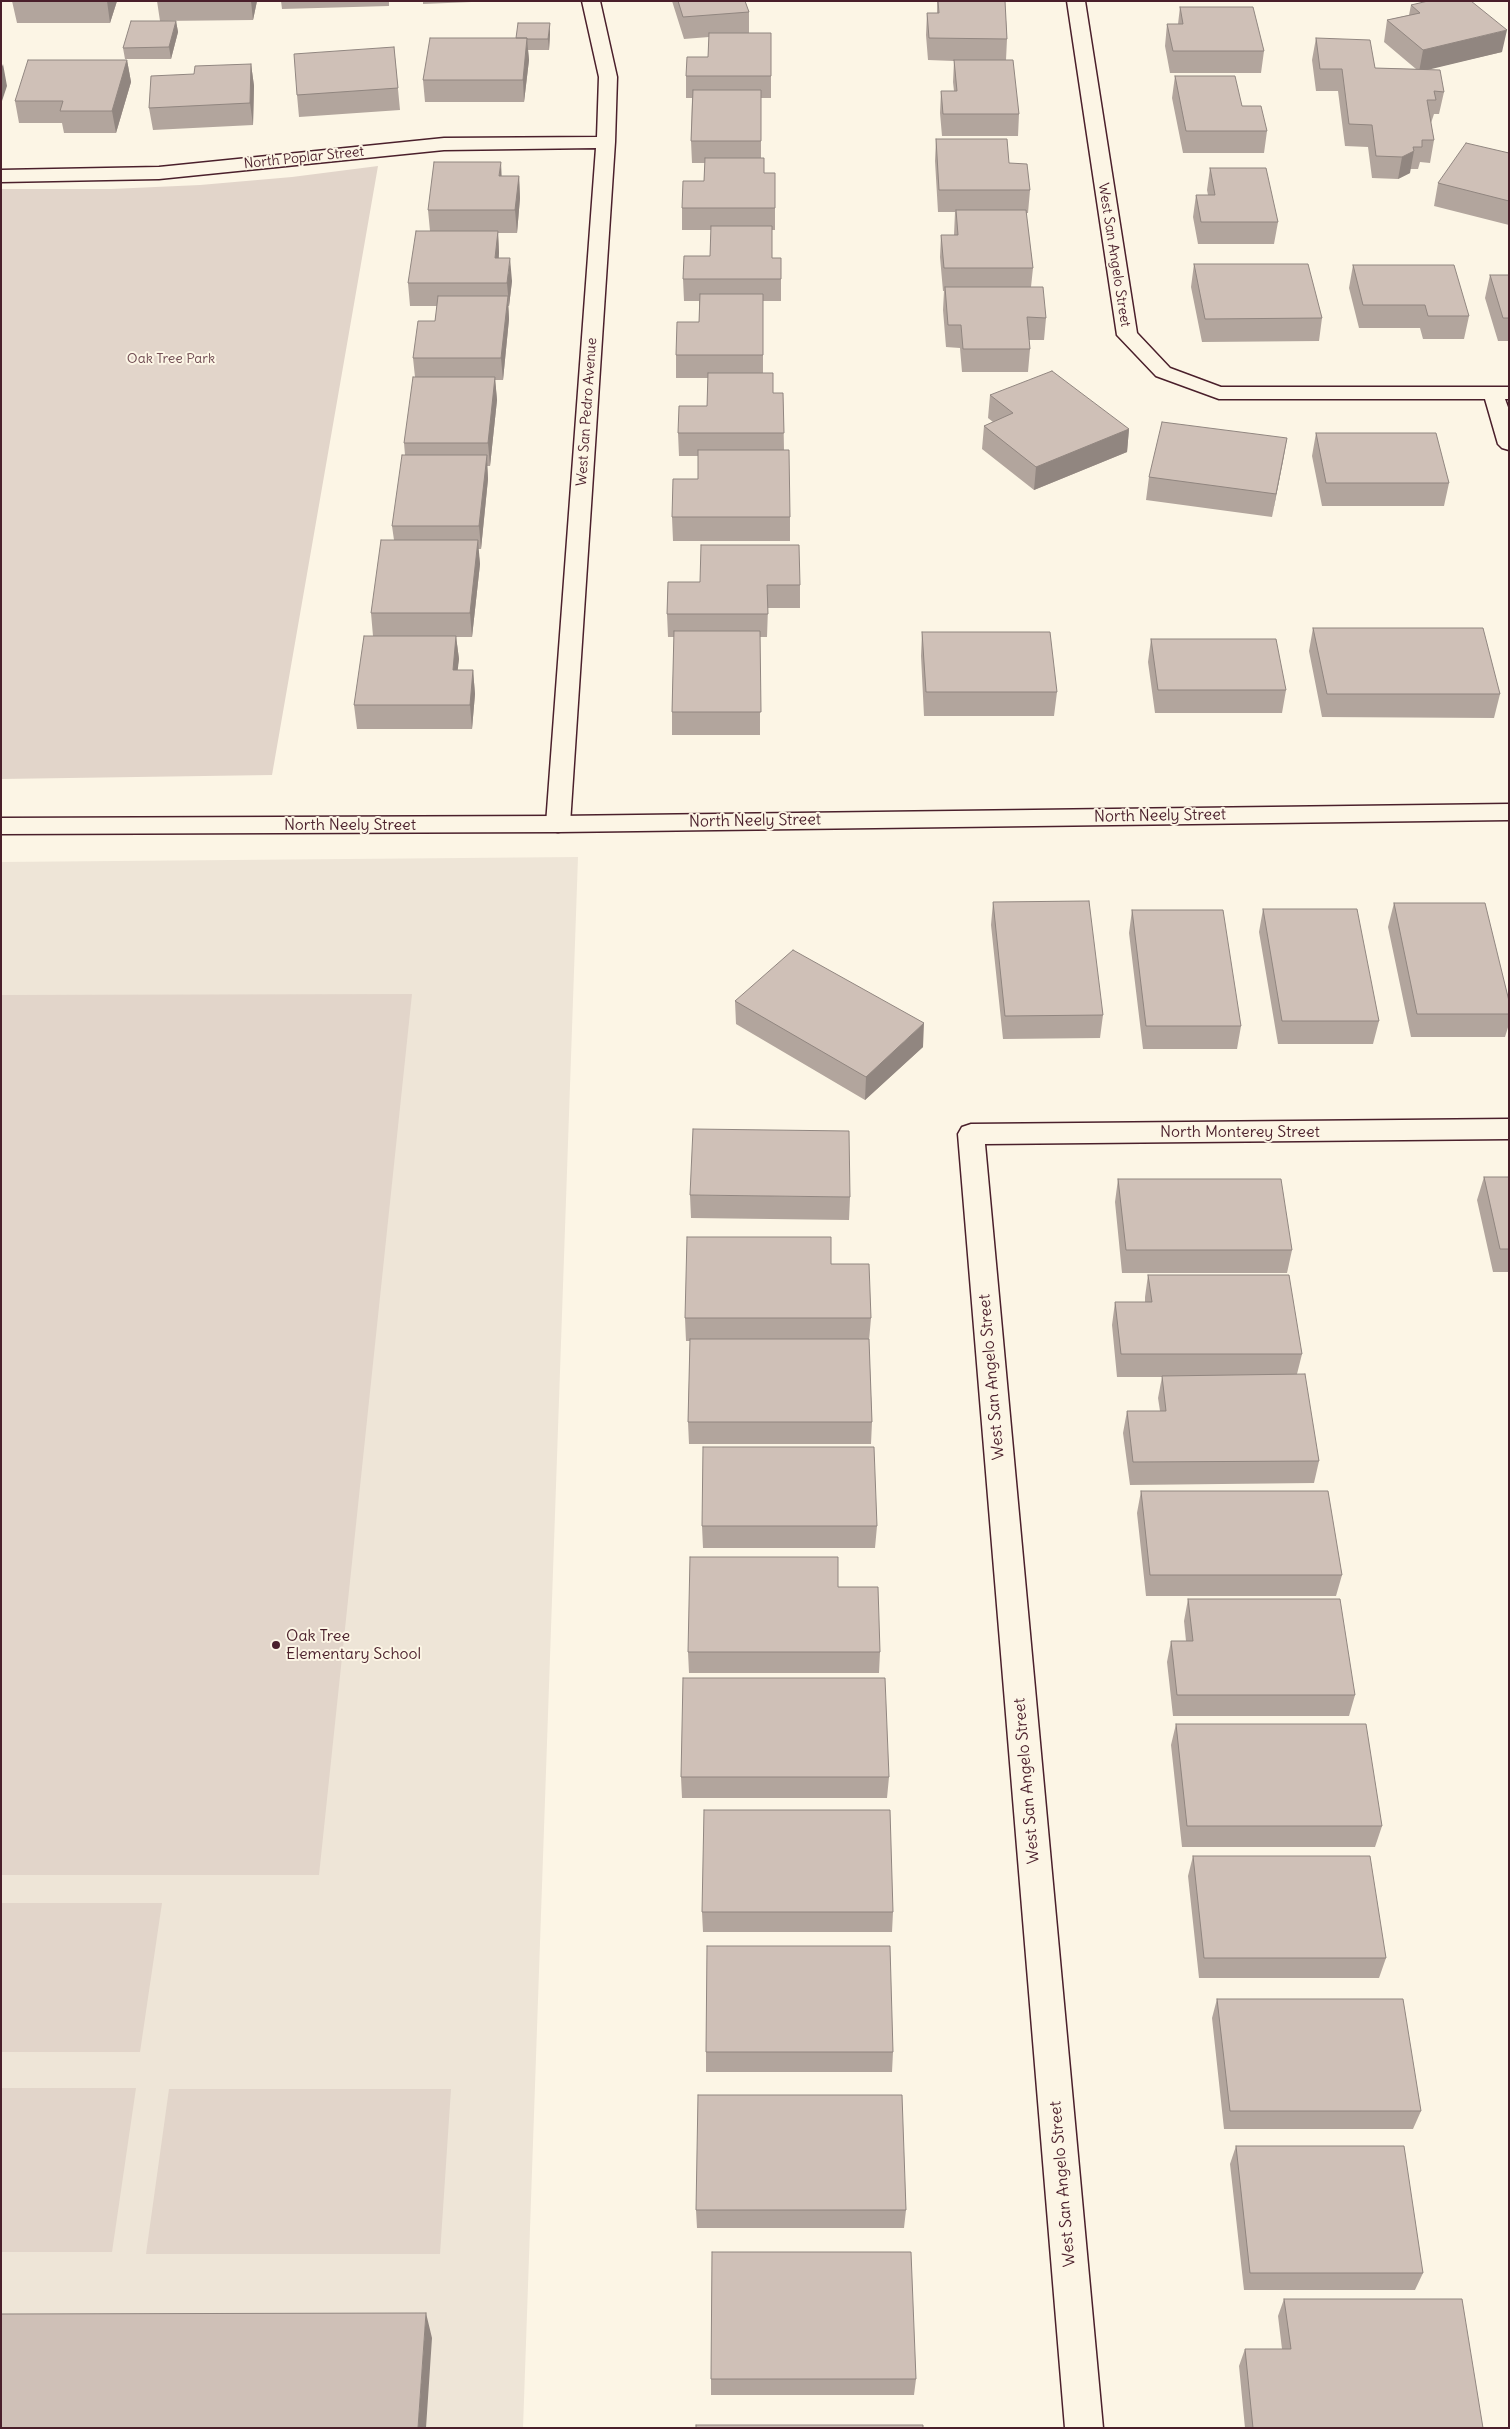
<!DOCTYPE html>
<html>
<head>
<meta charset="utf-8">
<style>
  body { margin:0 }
  #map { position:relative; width:1510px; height:2429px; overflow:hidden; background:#fcf5e5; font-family:Delius,sans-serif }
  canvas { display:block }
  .frame { position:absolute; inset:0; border:2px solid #4a1f2b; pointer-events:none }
</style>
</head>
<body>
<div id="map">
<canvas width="1510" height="2429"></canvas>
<div class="frame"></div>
</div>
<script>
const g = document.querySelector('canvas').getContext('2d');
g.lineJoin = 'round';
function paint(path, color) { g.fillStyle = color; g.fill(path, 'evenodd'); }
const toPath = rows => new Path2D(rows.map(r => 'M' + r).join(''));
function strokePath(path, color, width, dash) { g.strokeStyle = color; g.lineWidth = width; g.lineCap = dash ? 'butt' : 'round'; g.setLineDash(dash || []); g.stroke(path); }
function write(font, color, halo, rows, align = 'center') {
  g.font = font + ' Delius,sans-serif'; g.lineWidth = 4; g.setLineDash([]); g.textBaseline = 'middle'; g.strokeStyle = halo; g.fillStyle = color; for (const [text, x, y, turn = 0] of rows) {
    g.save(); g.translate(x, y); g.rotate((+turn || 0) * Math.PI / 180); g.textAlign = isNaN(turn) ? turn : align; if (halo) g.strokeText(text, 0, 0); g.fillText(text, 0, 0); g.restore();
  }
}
const built = toPath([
  [578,857,523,2428,1,2428,1,862]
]);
const green = toPath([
  [378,166,272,775,1,779,1,189,111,189,200,185,292,177],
  [412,994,319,1875,1,1875,1,995],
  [1,1903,162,1903,140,2052,1,2052],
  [1,2088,136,2088,112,2252,1,2252],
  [169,2089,451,2089,440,2254,146,2254]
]);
const minor = toPath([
  [582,1,600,1,617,77,615,142,570,824,567,830,558,832,549,830,546,824,596,148,444,150,159,179,1,182,1,170,159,167,444,138,597,137,599,77,582,1],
  [1067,1,1085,1,1137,333,1170,368,1221,387,1509,387,1509,399,1505,399,1509,410,1509,450,1502,448,1498,444,1485,399,1219,399,1156,376,1117,335,1067,1],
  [1509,1119,1509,1139,985,1144,1103,2428,1065,2428,958,1134,962,1127,971,1124,1509,1119]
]);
const tertiary = toPath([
  [1509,804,1509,820,558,832,1,834,1,818,558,816,1509,804]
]);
const wall = toPath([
  [12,1,117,1,110,23,17,23],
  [157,1,257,1,253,20,160,21],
  [281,1,389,1,389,6,282,9],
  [423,1,496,1,423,4],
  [672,1,745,1,749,12,749,33,771,33,771,98,761,98,761,158,764,173,775,173,775,230,772,230,772,258,781,258,781,301,763,301,763,373,773,393,783,393,784,450,790,517,790,541,673,541,672,517,698,479,698,456,679,456,678,433,707,406,708,378,676,378,676,355,699,322,699,301,684,301,683,279,710,256,711,230,682,230,682,208,704,181,705,163,692,163,691,141,692,98,686,98,686,76,708,57,709,37,684,39],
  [937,1,1005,1,1007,39,1006,60,1019,114,1018,136,942,136,940,113,941,91,954,91,953,82,954,61,928,60,926,35,927,13,937,13],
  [1411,5,1502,52,1428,69,1444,92,1439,114,1434,114,1431,123,1434,140,1430,163,1420,162,1418,169,1410,169,1410,173,1398,179,1372,178,1368,147,1345,146,1338,91,1316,91,1312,60,1316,38,1375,68,1416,69,1384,42,1387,20,1409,15],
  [1180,7,1264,51,1261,73,1170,73,1165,46,1167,24,1178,24],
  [176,21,178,32,171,59,125,59,123,48],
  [550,34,549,50,528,50,529,60,524,102,425,102,423,80,516,38],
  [394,47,400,110,299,117,297,95],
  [127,60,131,82,116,133,64,133,62,123,19,123,15,101],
  [251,64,254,86,253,125,153,130,149,108,194,74],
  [1175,76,1242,106,1267,131,1264,153,1183,153,1172,98],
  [936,139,1009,163,1030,190,1028,213,1026,213,1033,268,1031,287,1046,318,1044,340,1029,340,1030,349,1028,372,962,372,960,348,946,347,943,310,944,291,943,291,940,257,941,235,954,235,955,212,938,212,935,161],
  [1509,153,1509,225,1434,206,1438,183],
  [1210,168,1278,222,1274,244,1198,244,1193,217,1196,195,1208,195,1207,190],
  [502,176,519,176,520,198,517,233,498,233,499,253,499,258,512,281,509,306,508,306,509,319,503,380,495,380,497,400,490,466,487,466,488,479,481,549,478,549,480,564,472,637,456,637,459,659,457,670,473,670,475,694,472,729,357,729,354,705,373,636,371,613,394,540,392,526,405,455,404,443,415,377,413,358,435,321,437,306,410,306,408,283,430,231,428,210],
  [1194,264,1322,318,1319,341,1202,342,1191,287],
  [1353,265,1469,316,1464,339,1423,339,1420,328,1359,328,1349,288],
  [1490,275,1509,275,1509,341,1498,341,1485,298],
  [990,395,1129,429,1127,452,1034,490,982,449,984,426,993,422,988,418],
  [1316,433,1449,483,1444,506,1322,506,1312,456],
  [1287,438,1272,517,1146,500,1149,477],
  [668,582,800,585,800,608,768,608,767,637,760,637,760,735,672,735,672,712,674,637,668,637,667,614],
  [1313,628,1500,694,1494,718,1322,717,1309,651],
  [922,632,1057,692,1054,716,924,716,921,656],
  [1151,639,1286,690,1282,713,1155,713,1148,662],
  [993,902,1103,1015,1100,1038,1003,1039,991,925],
  [1394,903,1509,1001,1509,1024,1505,1037,1411,1037,1388,927],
  [1263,909,1379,1021,1373,1044,1278,1044,1259,932],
  [1132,910,1241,1026,1237,1049,1143,1049,1129,933],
  [735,1001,923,1047,865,1100,736,1024],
  [1484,1177,1509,1177,1509,1272,1493,1272,1477,1200],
  [1118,1179,1292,1250,1287,1273,1122,1273,1115,1202],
  [690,1195,850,1197,849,1220,691,1218],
  [831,1264,871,1318,869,1341,872,1422,871,1444,689,1444,688,1422,690,1341,686,1341,685,1318],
  [1148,1275,1302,1354,1297,1374,1319,1461,1314,1483,1130,1485,1123,1433,1127,1411,1160,1411,1158,1398,1162,1377,1117,1377,1112,1325,1115,1302,1145,1302,1145,1297],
  [1141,1491,1342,1575,1336,1596,1146,1596,1137,1513],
  [702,1526,877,1526,875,1548,703,1548],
  [838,1587,880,1652,879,1673,689,1673,688,1652],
  [1188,1599,1355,1695,1349,1716,1173,1716,1167,1662,1171,1641,1186,1641,1184,1621],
  [1176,1724,1382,1826,1375,1847,1182,1847,1171,1745],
  [681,1777,889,1777,887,1798,682,1798],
  [1193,1856,1386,1958,1379,1978,1199,1978,1188,1876],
  [702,1912,893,1912,892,1932,703,1932],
  [1217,1999,1421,2111,1413,2129,1224,2129,1212,2018],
  [706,2052,893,2052,892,2072,706,2072],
  [1236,2146,1423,2273,1415,2290,1244,2290,1230,2164],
  [696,2210,906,2210,904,2228,697,2228],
  [1284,2299,1483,2428,1245,2428,1239,2366,1245,2349,1282,2349,1278,2316],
  [711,2379,916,2379,914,2395,711,2395]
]);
const shadedWall = toPath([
  [107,1,117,1,110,23],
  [251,1,257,1,253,20],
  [176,21,178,32,171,59,169,47],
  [550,23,550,34,549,50,548,39],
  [1507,30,1502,52,1419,72,1423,50],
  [527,38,529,60,524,102,523,80],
  [127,60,131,82,116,133,112,111],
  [3,64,7,86,1,104,1,69],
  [251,64,254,86,253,125,250,103],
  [1414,151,1410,173,1398,179,1402,157],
  [501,162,502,184,499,176],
  [519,176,520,198,517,233,515,210],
  [498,231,499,253,496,281,495,258],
  [510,258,512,281,509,306,507,283],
  [508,296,509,319,503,380,501,358],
  [495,377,497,400,490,466,488,443],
  [1129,429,1127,452,1034,490,1036,467],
  [1287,438,1283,461,1272,517,1276,494],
  [487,455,488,479,481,549,479,526],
  [478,540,480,564,472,637,470,613],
  [456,636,459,659,455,694,453,670],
  [473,670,475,694,472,729,470,705],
  [924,1023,923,1047,865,1100,866,1077],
  [426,2313,432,2338,426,2428,418,2428]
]);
const building = toPath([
  [678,1,745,1,749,12,683,17,678,1],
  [938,1,1005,1,1007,39,929,38,927,13,939,13,938,1],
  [1428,1,1471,1,1507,30,1423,50,1387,20,1420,13,1411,5,1428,1],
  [1180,7,1253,7,1264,51,1173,51,1167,24,1183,24,1180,7],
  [131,21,176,21,169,47,123,48,131,21],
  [518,23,550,23,548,39,527,39,527,38,516,38,518,23],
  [709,33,771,33,771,76,686,76,687,57,708,57,709,33],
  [430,38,527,38,523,80,423,80,430,38],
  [1316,38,1370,40,1375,68,1440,70,1444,92,1434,91,1436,100,1427,100,1434,140,1422,140,1422,147,1413,147,1414,151,1402,157,1376,156,1372,125,1349,124,1342,69,1320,69,1316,38],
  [394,47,398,88,297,95,294,54,394,47],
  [28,60,127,60,112,111,60,111,63,101,15,101,28,60],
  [954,60,1013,60,1019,114,943,114,941,91,957,91,954,60],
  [251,64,250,103,149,108,151,76,194,74,195,66,251,64],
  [1175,76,1235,76,1242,106,1261,106,1267,131,1186,131,1175,76],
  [693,90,761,90,761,141,691,141,693,90],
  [936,139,1007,139,1009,163,1027,164,1030,190,939,190,936,139],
  [1466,143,1509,153,1509,201,1438,183,1466,143],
  [705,158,764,158,764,173,775,173,775,208,682,208,683,181,704,181,705,158],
  [434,162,501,162,499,176,519,176,515,210,428,210,434,162],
  [1210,168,1266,168,1278,222,1201,222,1196,195,1215,195,1210,168],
  [956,210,1026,210,1033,268,944,268,941,235,958,235,956,210],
  [711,226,772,226,772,258,781,258,781,279,683,279,684,256,710,256,711,226],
  [416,231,498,231,495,258,510,258,507,283,408,283,416,231],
  [1194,264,1308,264,1322,318,1205,319,1194,264],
  [1353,265,1454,265,1469,316,1428,316,1425,305,1363,305,1353,265],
  [1490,275,1509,275,1509,318,1503,318,1490,275],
  [945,287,1043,287,1046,318,1027,317,1030,349,963,349,961,325,948,325,945,287],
  [700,294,763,294,763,355,676,355,677,322,699,322,700,294],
  [438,296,508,296,501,358,413,358,418,321,435,321,438,296],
  [1052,371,1129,429,1036,467,984,426,1013,413,990,395,1052,371],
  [708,373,773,373,773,393,783,393,784,433,678,433,679,406,707,406,708,373],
  [413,377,495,377,488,443,404,443,413,377],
  [1162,422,1287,438,1276,494,1149,477,1162,422],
  [1316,433,1436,433,1449,483,1326,483,1316,433],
  [698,450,789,450,790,517,672,517,673,479,698,479,698,450],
  [402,455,487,455,479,526,392,526,402,455],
  [381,540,478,540,470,613,371,613,381,540],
  [701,545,799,545,800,585,767,585,768,614,667,614,668,582,700,582,701,545],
  [1313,628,1483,628,1500,694,1327,694,1313,628],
  [674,631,760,631,761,712,672,712,674,631],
  [922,632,1050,632,1057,692,926,692,922,632],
  [364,636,456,636,453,670,473,670,470,705,354,705,364,636],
  [1151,639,1276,639,1286,690,1158,690,1151,639],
  [1089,901,1103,1015,1005,1016,993,902,1089,901],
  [1394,903,1485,903,1509,1001,1509,1014,1417,1014,1394,903],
  [1263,909,1357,909,1379,1021,1282,1021,1263,909],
  [1132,910,1223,910,1241,1026,1146,1026,1132,910],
  [793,950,924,1023,866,1077,735,1001,793,950],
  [693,1129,849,1131,850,1197,690,1195,693,1129],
  [1484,1177,1509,1177,1509,1249,1500,1249,1484,1177],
  [1118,1179,1281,1179,1292,1250,1126,1250,1118,1179],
  [687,1237,831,1237,831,1264,869,1264,871,1318,685,1318,687,1237],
  [1148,1275,1289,1275,1302,1354,1121,1354,1115,1302,1152,1302,1148,1275],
  [690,1339,869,1339,872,1422,688,1422,690,1339],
  [1305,1374,1319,1461,1133,1462,1127,1411,1166,1411,1162,1376,1305,1374],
  [703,1447,874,1447,877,1526,702,1526,703,1447],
  [1141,1491,1328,1491,1342,1575,1150,1575,1141,1491],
  [690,1557,838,1557,838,1587,878,1587,880,1652,688,1652,690,1557],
  [1188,1599,1340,1599,1355,1695,1177,1695,1171,1641,1193,1641,1188,1599],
  [683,1678,885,1678,889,1777,681,1777,683,1678],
  [1176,1724,1366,1724,1382,1826,1187,1826,1176,1724],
  [704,1810,890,1810,893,1912,702,1912,704,1810],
  [1193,1856,1370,1856,1386,1958,1204,1958,1193,1856],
  [707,1946,890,1946,893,2052,706,2052,707,1946],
  [1217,1999,1403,1999,1421,2111,1230,2111,1217,1999],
  [698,2095,902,2095,906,2210,696,2210,698,2095],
  [1236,2146,1404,2146,1423,2273,1250,2273,1236,2146],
  [712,2252,911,2252,916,2379,711,2379,712,2252],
  [1284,2299,1462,2299,1483,2428,1253,2428,1245,2349,1291,2349,1284,2299],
  [426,2313,418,2428,1,2428,1,2314,426,2313],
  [696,2425,923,2425,923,2428,696,2428,696,2425]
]);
const markers = [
  [276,1645,5,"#4a1f2b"]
];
const farStreetnames = [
  ["North Poplar Street",304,158,-6],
  ["West San Angelo Street",1114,255,81],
  ["West San Pedro Avenue",587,412,-86]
];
const farParknames = [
  ["Oak Tree Park",171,359]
];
const streetNames = [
  ["North Neely Street",1160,816,-1],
  ["North Neely Street",755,821,-1],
  ["North Neely Street",350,825],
  ["North Monterey Street",1240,1132],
  ["West San Angelo Street",992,1377,-95],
  ["West San Angelo Street",1027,1781,-95],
  ["West San Angelo Street",1063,2184,-95]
];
const poiNames = [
  ["Oak Tree",286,1636],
  ["Elementary School",286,1654]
];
paint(built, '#eee5d7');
paint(green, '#e2d5ca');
strokePath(minor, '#4a1f2b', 3);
strokePath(tertiary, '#4a1f2b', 3);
paint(minor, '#fcf5e5');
paint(tertiary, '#fcf5e5');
paint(wall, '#b2a59d');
paint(shadedWall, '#918680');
paint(building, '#cfc0b7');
strokePath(building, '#918680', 1);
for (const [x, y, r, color] of markers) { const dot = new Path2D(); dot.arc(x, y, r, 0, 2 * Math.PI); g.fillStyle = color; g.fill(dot); strokePath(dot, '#fcf5e5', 2); }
write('14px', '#4a1f2b', '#fcf5e5', farStreetnames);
write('14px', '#704c53', '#fcf5e5', farParknames);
write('16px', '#4a1f2b', '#fcf5e5', streetNames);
write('16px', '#4a1f2b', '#fcf5e5', poiNames, 'left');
</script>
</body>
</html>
